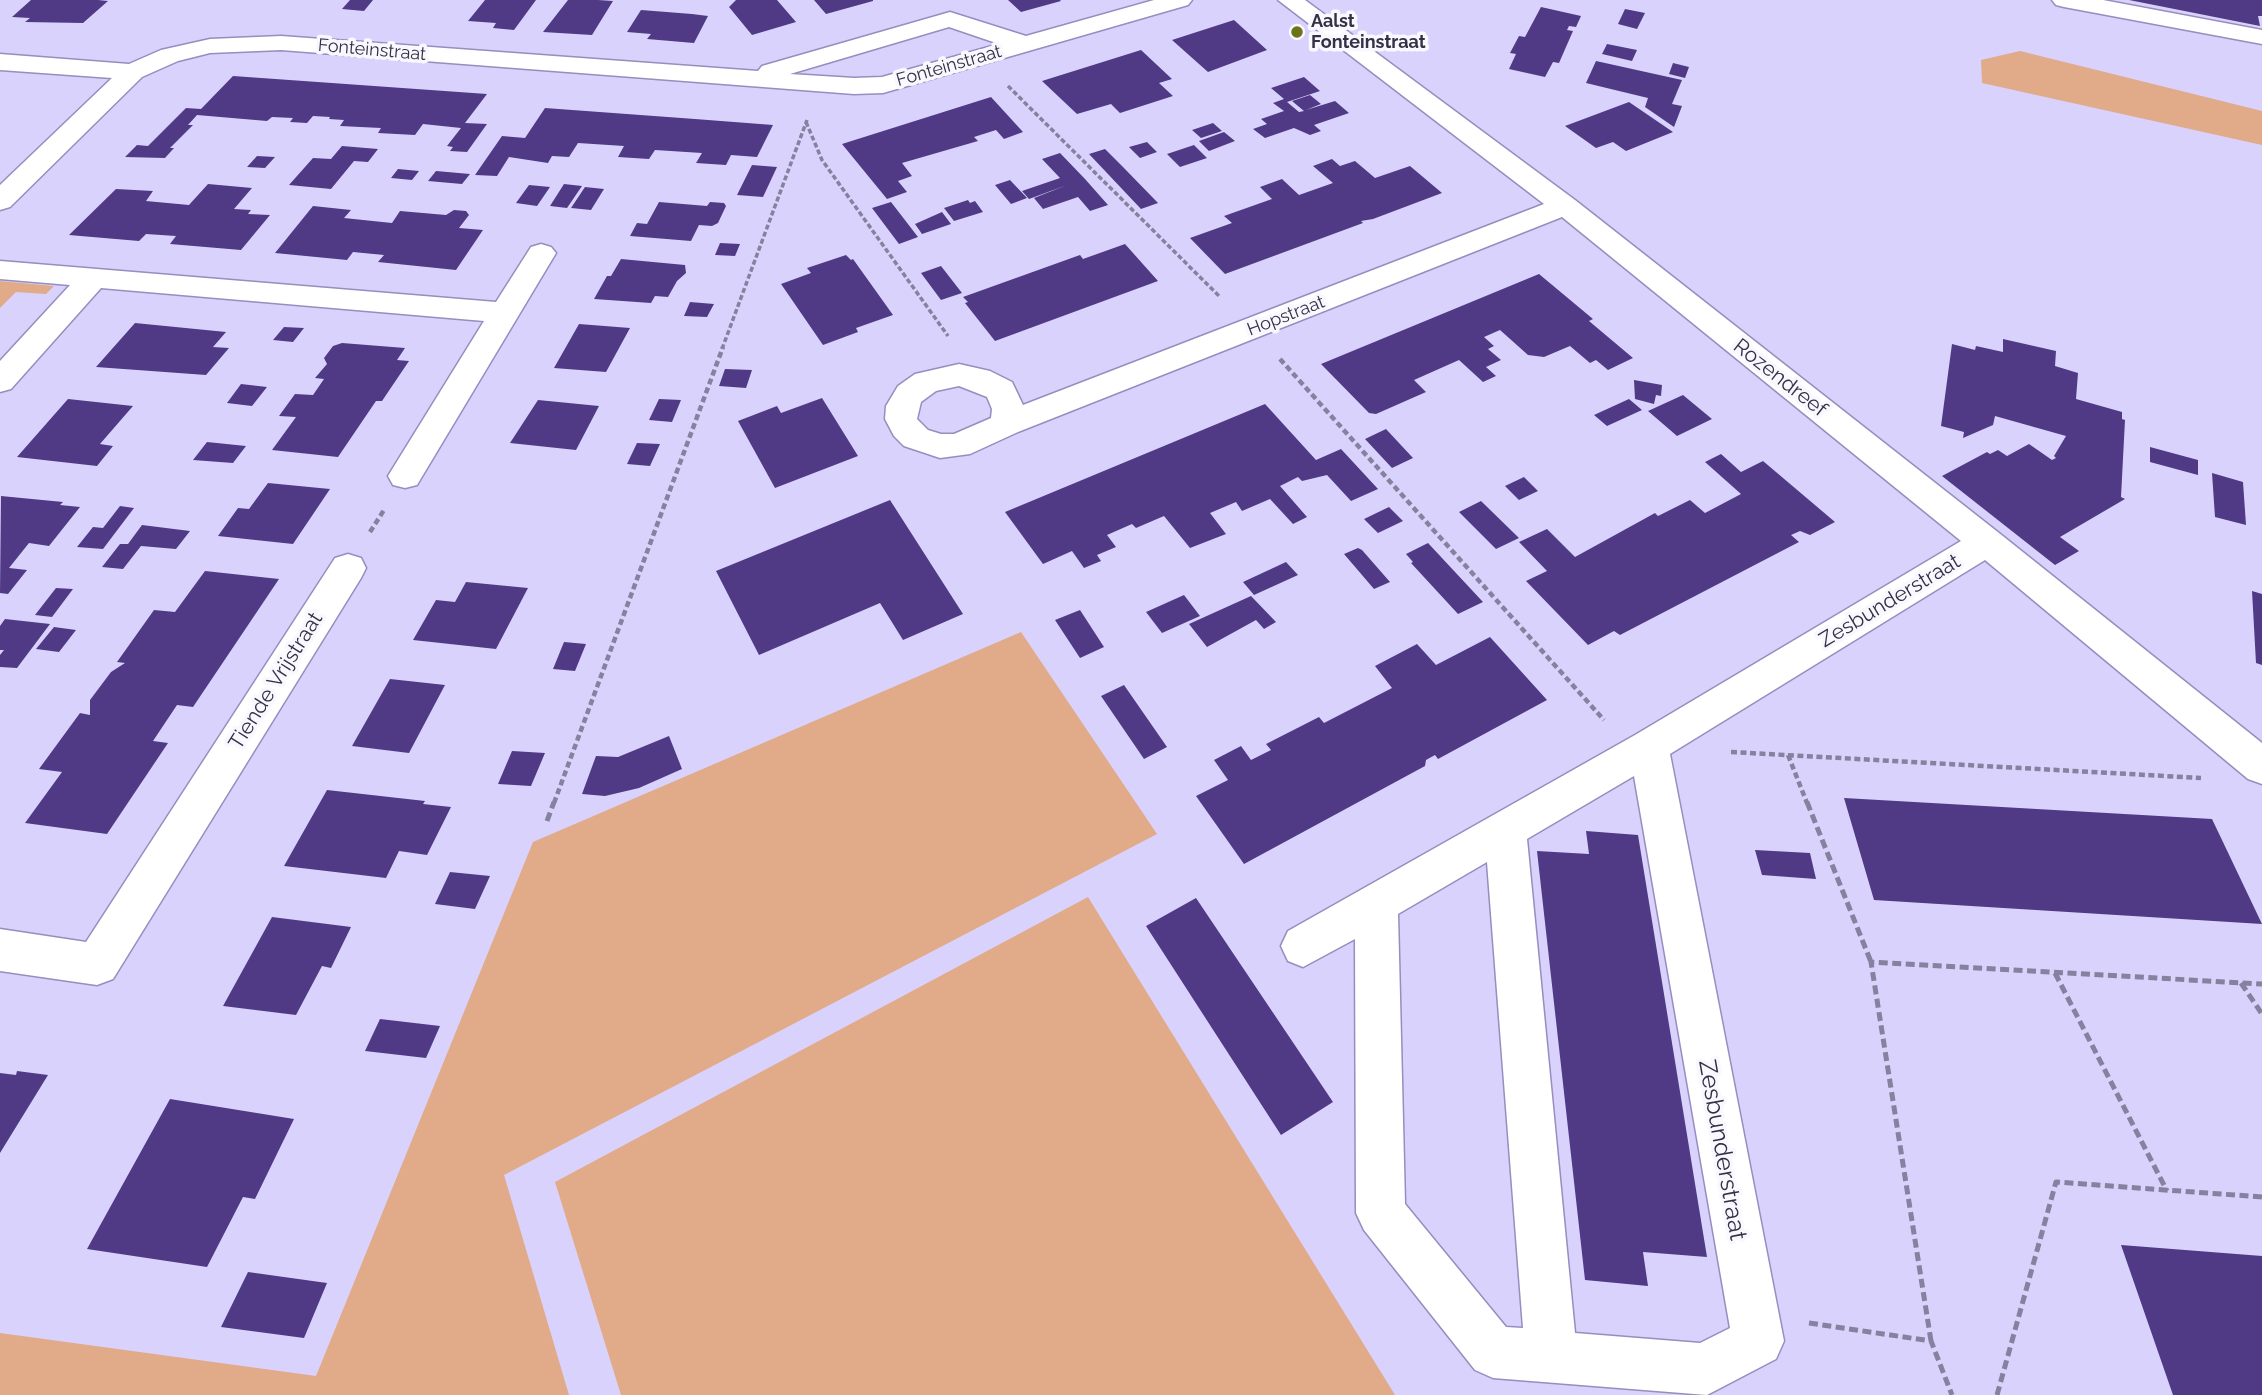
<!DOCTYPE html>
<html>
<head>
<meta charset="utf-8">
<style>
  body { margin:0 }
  canvas { display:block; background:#d9d2fc }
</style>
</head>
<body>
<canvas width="2262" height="1395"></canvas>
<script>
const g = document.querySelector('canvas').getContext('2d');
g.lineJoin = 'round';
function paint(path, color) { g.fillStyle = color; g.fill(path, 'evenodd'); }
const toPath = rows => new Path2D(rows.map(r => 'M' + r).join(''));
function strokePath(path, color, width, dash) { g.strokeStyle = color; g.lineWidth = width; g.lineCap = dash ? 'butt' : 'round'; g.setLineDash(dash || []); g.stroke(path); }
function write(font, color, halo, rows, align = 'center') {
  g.font = font + ' Raleway,sans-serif'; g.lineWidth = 7; g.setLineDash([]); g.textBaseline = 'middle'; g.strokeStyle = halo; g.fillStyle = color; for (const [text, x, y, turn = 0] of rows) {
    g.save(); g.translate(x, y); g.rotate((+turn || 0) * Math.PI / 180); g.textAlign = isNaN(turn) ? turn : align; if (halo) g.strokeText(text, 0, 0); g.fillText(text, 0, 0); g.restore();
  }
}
const green = toPath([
  [2020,51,2262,111,2262,145,1982,83,1981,60],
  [0,281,54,286,46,294,16,292,0,308],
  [1021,632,1157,834,504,1175,569,1395,0,1395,0,1333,316,1376,533,842],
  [1088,897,1395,1395,621,1395,555,1182]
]);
const building = toPath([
  [31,0,98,0,108,1,83,23,25,22,30,18,12,17],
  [350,0,373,0,364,11,342,9],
  [485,0,536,0,514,30,493,28,496,23,468,21],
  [568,0,598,0,613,1,592,35,543,32],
  [736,0,777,0,796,22,752,35,729,7],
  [814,0,873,0,873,1,826,14],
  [1008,0,1060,0,1061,1,1021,12],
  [2129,0,2262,0,2262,16,2258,16,2260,26],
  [1541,7,1581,16,1576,27,1569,26,1567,30,1573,31,1559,63,1553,62,1545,77,1509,69,1516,54,1510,53,1519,36,1525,37],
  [1625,9,1645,13,1637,29,1618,24],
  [641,10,692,14,708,16,694,43,647,39,651,34,627,32],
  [1234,20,1267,50,1208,72,1172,40],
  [1607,44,1637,50,1632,61,1602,54],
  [1141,50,1172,79,1159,83,1173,96,1120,113,1111,104,1077,114,1042,81],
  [1596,61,1682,80,1672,104,1682,106,1674,127,1645,107,1648,98,1586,83],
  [1673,63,1689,67,1685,78,1669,74],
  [233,76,487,94,465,123,487,124,467,152,450,151,453,147,447,146,461,128,423,124,415,135,378,133,381,128,340,126,344,120,329,119,330,117,313,116,307,123,290,122,293,118,272,117,267,121,197,115,188,125,193,125,170,148,174,148,165,158,125,157,137,145,148,146,186,108,201,109],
  [1304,77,1320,91,1287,102,1299,112,1304,111,1292,101,1310,95,1321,104,1306,110,1335,101,1349,113,1314,125,1321,131,1310,135,1294,128,1265,138,1253,129,1267,124,1261,119,1284,111,1273,103,1284,99,1271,88],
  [991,97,1023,132,1004,139,996,130,974,137,978,141,902,163,912,176,898,181,907,192,887,199,842,144],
  [1629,102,1673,132,1626,151,1613,142,1596,148,1565,126],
  [545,108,695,119,773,125,757,157,731,155,726,165,696,163,702,153,655,150,649,159,618,157,624,146,578,143,569,157,552,156,548,163,509,157,497,176,475,175,502,136,525,138],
  [1213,123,1222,131,1201,138,1192,130],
  [1224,132,1235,141,1209,151,1199,141],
  [1147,142,1157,152,1140,158,1129,147],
  [1194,145,1207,158,1180,167,1167,154],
  [342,146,378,149,368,162,354,161,331,189,289,185,313,158,331,159],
  [1105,149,1123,167,1158,203,1141,209,1089,154],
  [1060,153,1085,179,1108,205,1090,211,1078,197,1043,209,1034,198,1067,185,1029,199,1022,191,1060,178,1042,159],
  [257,156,275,157,265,168,247,167],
  [1332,159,1340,166,1355,161,1375,178,1410,166,1442,193,1373,219,1361,221,1363,223,1225,274,1190,238,1232,223,1224,216,1272,199,1260,187,1282,179,1299,195,1333,183,1313,166],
  [752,165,777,167,763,197,737,195],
  [398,169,419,171,412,180,391,178],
  [436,171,470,174,462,184,428,181],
  [1010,180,1027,198,1011,204,995,185],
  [208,184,252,188,234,209,251,210,248,214,270,215,241,250,170,244,176,236,146,234,139,241,69,235,116,189,153,191,146,201,189,205],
  [564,184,582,186,567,208,550,206],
  [529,185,550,187,537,206,516,203],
  [585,187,604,189,591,210,571,208],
  [968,200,970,203,975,201,983,212,954,221,944,208],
  [659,202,707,206,710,202,724,203,726,206,718,223,712,226,699,225,691,241,630,236,637,223,647,224],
  [891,202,918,237,899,244,872,208],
  [313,206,351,210,344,218,392,223,400,211,446,215,454,210,466,211,469,215,459,228,483,230,456,270,378,262,384,255,353,252,347,260,275,253],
  [942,212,951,224,922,234,915,224],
  [720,243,740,244,735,256,715,255],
  [1125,244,1158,281,995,341,965,303,968,302,963,297,1080,255,1083,259],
  [846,255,851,260,853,259,893,315,856,328,858,332,823,345,781,284,811,273,807,268],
  [621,259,685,265,686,273,677,281,668,297,655,296,651,303,594,299,607,276,611,276],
  [941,266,962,293,941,300,921,273],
  [1539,274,1593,319,1589,321,1633,358,1608,370,1596,360,1590,363,1570,346,1544,357,1528,355,1500,330,1484,337,1494,346,1488,349,1501,360,1486,367,1496,376,1483,382,1459,360,1414,380,1426,392,1376,414,1369,413,1321,364],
  [690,302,714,304,707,317,684,316],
  [135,323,226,332,213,347,229,348,206,375,96,367],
  [579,324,630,328,606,372,554,368],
  [284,327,304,328,293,342,273,340],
  [2003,339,2056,351,2055,366,2078,373,2076,399,2122,412,2122,419,2125,420,2121,497,2125,499,2060,537,2079,551,2055,565,1942,476,1987,452,1990,454,1998,450,2007,456,2029,444,2052,460,2056,458,2054,456,2066,436,1995,416,1993,425,1963,438,1964,432,1941,426,1952,344,1975,350,1976,346,2003,352],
  [342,343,405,348,397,360,409,361,382,401,376,401,338,457,272,450,296,417,279,416,295,394,313,395,324,379,315,378,327,364,324,358,333,346],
  [725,369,752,370,746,388,719,386],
  [1634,380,1662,385,1661,396,1656,395,1654,404,1635,399],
  [241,384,267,387,252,406,227,403],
  [1683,395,1712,419,1677,436,1648,411],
  [822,398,858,456,775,488,738,421,777,406,781,413],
  [68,399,133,406,100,444,113,446,97,466,17,457],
  [659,399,681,400,672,422,649,420],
  [1629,399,1642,410,1607,426,1594,415],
  [538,400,599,406,576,450,510,443],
  [1265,404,1316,460,1341,449,1378,489,1351,501,1327,475,1302,481,1298,477,1280,486,1307,517,1293,524,1270,499,1242,511,1236,502,1210,513,1226,534,1190,548,1164,516,1136,528,1132,524,1107,535,1116,547,1097,555,1101,561,1084,568,1072,551,1043,564,1005,512],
  [1386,429,1413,458,1392,468,1365,439],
  [207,442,246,446,233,463,193,460],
  [637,443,660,444,650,466,627,464],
  [2150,447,2198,460,2198,475,2150,462],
  [1721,454,1741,472,1763,461,1835,522,1810,535,1800,531,1791,535,1799,542,1620,635,1614,631,1588,645,1526,581,1547,571,1519,542,1547,529,1575,557,1655,513,1658,516,1690,500,1705,513,1741,494,1705,462],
  [2212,473,2243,482,2246,525,2215,517],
  [1524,477,1538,491,1519,500,1505,486],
  [268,483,330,489,293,544,218,536,238,508,249,509],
  [1,496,63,502,60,505,80,507,49,546,29,543,9,568,27,570,8,594,0,593],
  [890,500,963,614,903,640,880,603,759,655,716,571],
  [1481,501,1519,538,1496,549,1459,512],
  [120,506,134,508,103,549,77,547,93,527,103,528],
  [1389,507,1403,521,1378,533,1364,519],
  [142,525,190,531,176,549,141,546,123,569,102,567,120,544,128,544],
  [1428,543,1483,602,1458,614,1411,563,1413,562,1406,554],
  [1358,548,1362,550,1390,582,1374,589,1344,554],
  [1286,562,1298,575,1254,595,1243,582],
  [205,571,279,579,193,707,177,705,153,741,168,743,107,834,25,823,62,772,39,769,80,713,90,715,90,700,111,672,125,663,117,662,154,610,175,612],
  [466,582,528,588,496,649,413,640,436,600,455,602],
  [56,588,73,589,52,617,35,615],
  [2252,591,2262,594,2262,665,2256,663],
  [1184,595,1200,616,1162,633,1146,612],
  [1251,596,1276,622,1264,629,1256,620,1207,647,1189,624],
  [1080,610,1104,647,1080,658,1055,620],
  [5,619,50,624,17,668,0,667,0,655,4,650,0,650,0,626],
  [54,627,76,630,59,652,36,649],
  [1490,637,1547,700,1438,759,1435,755,1426,760,1425,766,1244,864,1196,796,1228,780,1214,760,1241,746,1251,760,1271,750,1266,744,1319,717,1324,723,1392,688,1375,666,1417,644,1436,665],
  [564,642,586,644,575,671,553,669],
  [390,679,445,685,409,753,352,746],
  [1124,685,1167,747,1144,759,1101,696],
  [669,736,682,769,639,788,605,796,582,794,596,756,618,757],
  [512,751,545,753,531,786,498,784],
  [327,790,425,801,423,804,451,807,427,855,399,851,386,878,284,866],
  [1844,798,2212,819,2262,924,1874,900],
  [1586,831,1638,835,1707,1257,1643,1252,1648,1286,1585,1280,1537,851,1589,854],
  [1755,850,1810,853,1816,879,1762,875],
  [450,872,490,876,475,909,435,904],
  [1196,898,1333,1102,1281,1135,1146,926],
  [272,917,351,927,331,968,322,966,296,1015,223,1006],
  [380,1019,440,1026,426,1058,365,1051],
  [17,1071,48,1075,0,1153,0,1073,16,1075],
  [170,1099,294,1119,255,1199,243,1197,207,1267,87,1249],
  [2121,1245,2262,1256,2262,1395,2173,1395],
  [248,1272,327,1283,304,1338,221,1327]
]);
const pathFar2 = toPath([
  [1008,86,1220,297],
  [806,122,822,160,948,336],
  [722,349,807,120]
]);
const pathFar1 = toPath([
  [1280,359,1604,720],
  [370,532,384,510],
  [1731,752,2201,778],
  [1788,755,1807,803],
  [554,803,723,347]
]);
const path = toPath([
  [1807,802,1871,962],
  [547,821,554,802],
  [2055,973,2167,1191],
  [2241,983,2262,1014],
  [1809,1323,1931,1341,1952,1395],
  [1931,1341,1871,962,2262,984],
  [1997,1395,2056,1182,2262,1197]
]);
const minor = toPath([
  [1154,0,1192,0,1188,5,883,93,854,94,281,50,210,53,178,61,142,77,10,207,0,210,0,185,112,78,0,70,0,54,129,64,161,50,210,39,281,36,758,71,762,66,950,12,1026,36,1154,0],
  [949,27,999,44,882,77,854,78,790,74,949,27],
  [1278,0,1305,0,1575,200,1999,533,2262,743,2262,784,2248,779,1985,560,1670,754,1784,1341,1776,1359,1707,1395,1493,1378,1475,1370,1364,1230,1356,1213,1355,939,1303,967,1288,961,1281,946,1288,931,1635,735,1961,541,1562,217,1018,432,970,454,940,458,904,446,894,436,885,419,886,406,898,386,915,374,959,364,990,371,1012,382,1023,405,1544,204,1278,0],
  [959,386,987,397,992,409,991,418,954,434,941,434,928,430,917,419,921,402,936,391,959,386],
  [1634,776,1730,1328,1700,1343,1575,1333,1527,839,1634,776],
  [1487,862,1523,1328,1506,1327,1405,1204,1398,914,1487,862],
  [2052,0,2103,0,2262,30,2262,44,2064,7,2056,5,2052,0],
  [541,244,551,247,556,253,417,485,405,488,393,485,388,476,484,321,101,288,11,389,0,392,0,361,70,285,0,279,0,261,496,302,531,247,541,244],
  [348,554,361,558,366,568,361,578,113,979,97,985,0,971,0,929,86,942,335,558,348,554]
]);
const markers = [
  [1297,32,7,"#6d731a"]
];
const farPoinames = [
  ["Aalst",1311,22],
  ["Fonteinstraat",1311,43]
];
const farStreetnames = [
  ["Fonteinstraat",372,50,5],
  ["Fonteinstraat",949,66,-16],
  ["Hopstraat",1286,316,-21]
];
const streetNames = [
  ["Rozendreef",1780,378,38],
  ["Zesbunderstraat",1890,601,-31],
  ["Tiende Vrijstraat",276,681,-58]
];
const nearStreetnames = [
  ["Zesbunderstraat",1722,1150,80]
];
paint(green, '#e1aa88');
paint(building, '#503a86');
strokePath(minor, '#978dbe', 3);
strokePath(pathFar2, '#86819f', 3.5, [5, 2.5]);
strokePath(pathFar1, '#86819f', 4.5, [6, 3.5]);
strokePath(path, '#86819f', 5, [9, 4.5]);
paint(minor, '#fff');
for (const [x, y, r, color] of markers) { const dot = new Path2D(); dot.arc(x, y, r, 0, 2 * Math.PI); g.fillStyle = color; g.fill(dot); strokePath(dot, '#f9f8fe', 2.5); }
write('bold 18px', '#353145', '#f9f8fe', farPoinames, 'left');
write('18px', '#353145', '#f9f8fe', farStreetnames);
write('21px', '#353145', '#f9f8fe', streetNames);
write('24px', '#353145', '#f9f8fe', nearStreetnames);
</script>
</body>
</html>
